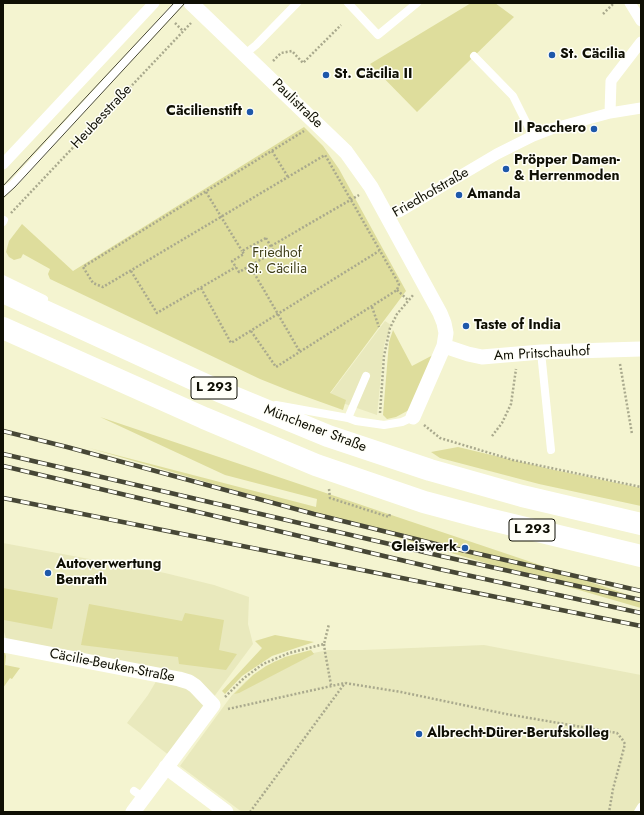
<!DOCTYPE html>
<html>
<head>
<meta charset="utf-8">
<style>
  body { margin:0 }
  #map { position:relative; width:644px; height:815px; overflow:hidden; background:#f4f4d0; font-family:Jost,sans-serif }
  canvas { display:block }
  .frame { position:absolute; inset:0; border:4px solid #0f0f04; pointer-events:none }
</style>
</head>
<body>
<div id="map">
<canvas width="644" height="815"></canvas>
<div class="frame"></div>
</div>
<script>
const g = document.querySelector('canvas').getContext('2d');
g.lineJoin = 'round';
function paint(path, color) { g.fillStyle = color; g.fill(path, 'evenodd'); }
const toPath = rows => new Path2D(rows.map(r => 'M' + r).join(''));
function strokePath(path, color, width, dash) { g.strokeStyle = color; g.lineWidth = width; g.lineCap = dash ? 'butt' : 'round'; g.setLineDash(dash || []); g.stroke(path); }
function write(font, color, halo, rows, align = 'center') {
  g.font = font + ' Jost,sans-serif'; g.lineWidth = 3; g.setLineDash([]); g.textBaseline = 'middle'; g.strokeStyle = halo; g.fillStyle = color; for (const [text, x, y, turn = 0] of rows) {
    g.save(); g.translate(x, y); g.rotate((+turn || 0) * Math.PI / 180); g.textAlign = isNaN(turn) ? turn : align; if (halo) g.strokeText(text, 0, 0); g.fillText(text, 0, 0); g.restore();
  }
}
const built = toPath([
  [385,321,391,325,384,346,377,415,331,399,330,394],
  [3,543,165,573,214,585,249,597,248,624,253,644,170,756,127,723,148,695,158,678,7,641,3,629],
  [484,645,641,675,641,812,242,812,180,766,232,695,246,681,275,661,328,650,363,650]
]);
const green = toPath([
  [471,3,495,3,514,17,417,112,370,64],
  [304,127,323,146,339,169,406,291,330,393,346,400,343,410,290,391,260,379,50,279,48,274,50,269,23,254,21,258,14,260,9,257,6,252,9,241,22,224,73,271],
  [393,330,412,366,433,355,409,410,396,417,387,419,383,415,389,342],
  [100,417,641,599,641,608,89,448,316,507,317,499,225,475],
  [458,447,550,469,641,488,641,506,539,484,440,458,431,452],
  [3,588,58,598,52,629,4,620],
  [89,604,182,621,185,613,224,620,219,650,237,654,226,670,179,664,178,657,81,645],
  [275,635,314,642,272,656,242,676,225,694,222,691,262,648,255,641],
  [311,650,314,654,239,693,234,694,253,675,266,666,285,657],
  [3,653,5,653,6,656,5,665,20,668,12,679,10,678,3,688]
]);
const path = toPath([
  [603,14,614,3],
  [175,23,183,31],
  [273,61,281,53,292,51,303,63,341,25],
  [272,151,288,177],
  [206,192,242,251],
  [11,213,191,23],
  [266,238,274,252,239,272,232,261,244,254,242,251,266,238],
  [271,246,359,195],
  [250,266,300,352],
  [131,271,157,313,236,267],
  [201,288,231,343,379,251],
  [397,290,408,300],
  [372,307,379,327],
  [251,331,276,367,397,290,399,284,351,200,325,155,103,287,93,283,83,267,304,131],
  [620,364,632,434],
  [380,413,384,356,390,328,397,314,414,294],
  [424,425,440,438,513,460,641,487],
  [492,436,502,423,511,404,516,369],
  [329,489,330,498,389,517,390,514],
  [324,644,325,652,331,685],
  [225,697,244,678,263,664,289,653,324,644,329,624],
  [228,709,345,683,401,692,506,714,617,733,622,739,625,744,613,789,609,812],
  [250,812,345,683]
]);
const service = toPath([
  [348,3,378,35,417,3],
  [245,54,256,45,297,3],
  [474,56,513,96,533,136],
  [3,192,13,184,179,3],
  [3,222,4,220],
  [3,279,44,299],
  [541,352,551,450],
  [276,405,348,418,356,421,384,425,402,422,413,417],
  [348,418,366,376],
  [134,791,144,798],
  [638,812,641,807]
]);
const pedestrian = toPath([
  [630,3,641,21],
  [610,113,611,81,641,42],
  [3,164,154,3],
  [399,212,497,154,533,136,551,129,610,113,641,108]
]);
const minor = toPath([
  [191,3,346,152,371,187,440,313,444,323,446,333,444,346,413,417],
  [444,346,468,354,482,357,541,352,641,349],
  [3,645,179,679,189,682,195,686,213,705,133,812],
  [166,767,226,812]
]);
const trunk = toPath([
  [3,292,219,391,328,436,430,470,522,496,641,524],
  [3,328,204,418,316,465,424,502,484,518,641,556]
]);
const tram = toPath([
  [3,186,174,3],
  [3,198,15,187,185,3]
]);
const rail = toPath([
  [3,431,67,447,314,514,444,546,641,591],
  [3,454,441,556,641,600],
  [3,466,439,569,641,613],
  [3,498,641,626]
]);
const markers = [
  [552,55,4,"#1e58aa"],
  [326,75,4,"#1e58aa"],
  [250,112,4,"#1e58aa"],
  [594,129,4,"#1e58aa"],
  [506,169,4,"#1e58aa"],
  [459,195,4,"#1e58aa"],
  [466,326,4,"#1e58aa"],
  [465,548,4,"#1e58aa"],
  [48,573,4,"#1e58aa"],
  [419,734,4,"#1e58aa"]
];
const shields = [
  [214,388,46],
  [532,530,46]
];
const shieldNames = [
  ["L 293",214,388],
  ["L 293",532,530]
];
const poiNames = [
  ["St. Cäcilia",560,55],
  ["St. Cäcilia II",334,75],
  ["Cäcilienstift",242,112,"right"],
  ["Il Pacchero",586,129,"right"],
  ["Pröpper Damen-",514,161],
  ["& Herrenmoden",514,177],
  ["Amanda",467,195],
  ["Taste of India",474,326],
  ["Gleiswerk",457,548,"right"],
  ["Autoverwertung",56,565],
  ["Benrath",56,581],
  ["Albrecht-Dürer-Berufskolleg",427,734]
];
const streetNames = [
  ["Paulistraße",297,104,44],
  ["Heubesstraße",102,117,-47],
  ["Friedhofstraße",431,193,-30],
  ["Am Pritschauhof",542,354,-3],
  ["Münchener Straße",315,429,21],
  ["Cäcilie-Beuken-Straße",112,666,11]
];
const parkNames = [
  ["Friedhof",277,254],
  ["St. Cäcilia",277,270]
];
paint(built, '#e9e9bd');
paint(green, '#dedd9c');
strokePath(path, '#a9a98d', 2.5, [2, 2]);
strokePath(service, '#fff', 8);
strokePath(pedestrian, '#fff', 11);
strokePath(minor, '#fff', 15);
strokePath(trunk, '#fff', 22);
strokePath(tram, '#474736', 1);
strokePath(rail, '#474736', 4.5);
strokePath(rail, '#fffff8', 3, [9]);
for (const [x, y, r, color] of markers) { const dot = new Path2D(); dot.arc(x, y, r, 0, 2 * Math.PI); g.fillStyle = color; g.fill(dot); strokePath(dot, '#fffff8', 1.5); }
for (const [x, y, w] of shields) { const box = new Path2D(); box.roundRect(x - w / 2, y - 11, w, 22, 3); g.fillStyle = '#fffff8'; g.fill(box); strokePath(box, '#0f0f04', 1); }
write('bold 13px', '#0f0f04', null, shieldNames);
write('bold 14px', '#0f0f04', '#fffff8', poiNames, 'left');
write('14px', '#0f0f04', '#fffff8', streetNames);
write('14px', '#403f1a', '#fffff8', parkNames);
</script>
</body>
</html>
